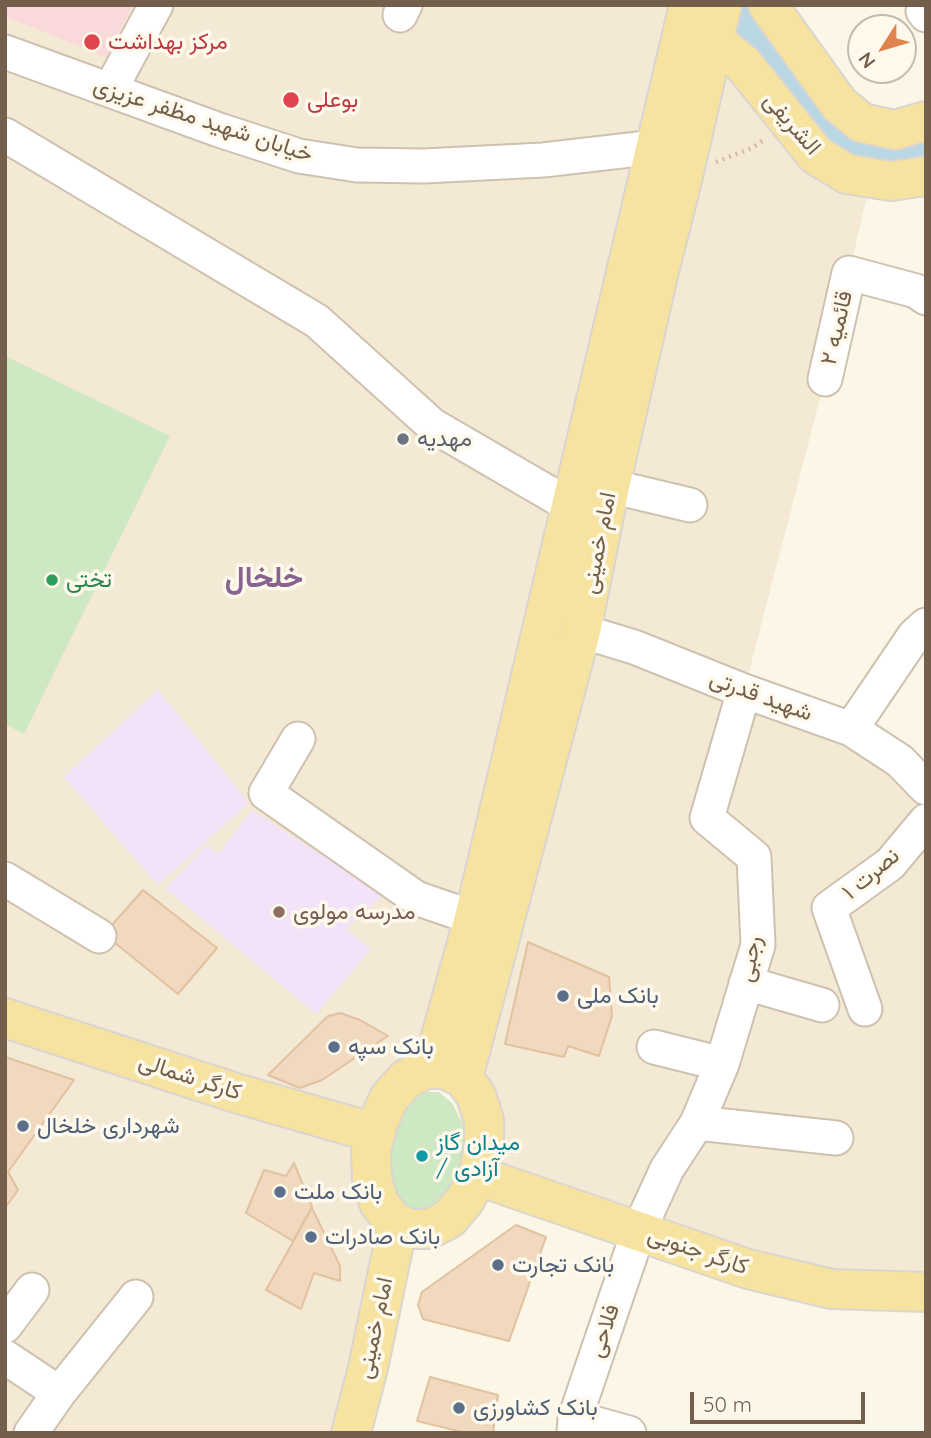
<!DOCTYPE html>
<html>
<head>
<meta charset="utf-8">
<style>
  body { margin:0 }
  #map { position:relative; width:931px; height:1438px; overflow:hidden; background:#fbf6e5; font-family:Quicksand,sans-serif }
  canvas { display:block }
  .frame { position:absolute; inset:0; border:7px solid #735f4b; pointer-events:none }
  .north { position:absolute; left:847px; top:14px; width:70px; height:70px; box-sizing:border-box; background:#fef9eb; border:2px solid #c6bbab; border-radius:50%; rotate:233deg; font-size:19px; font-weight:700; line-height:28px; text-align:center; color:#735f4b }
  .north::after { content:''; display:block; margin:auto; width:24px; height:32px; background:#e1834f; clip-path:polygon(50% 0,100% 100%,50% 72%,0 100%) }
  .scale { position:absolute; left:690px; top:1392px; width:175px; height:32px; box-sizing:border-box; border:4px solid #735f4b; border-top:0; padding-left:9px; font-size:21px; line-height:24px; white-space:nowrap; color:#735f4b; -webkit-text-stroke:5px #fef9eb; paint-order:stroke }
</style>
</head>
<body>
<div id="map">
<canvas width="931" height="1438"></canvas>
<div class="frame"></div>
<div class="north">N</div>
<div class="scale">50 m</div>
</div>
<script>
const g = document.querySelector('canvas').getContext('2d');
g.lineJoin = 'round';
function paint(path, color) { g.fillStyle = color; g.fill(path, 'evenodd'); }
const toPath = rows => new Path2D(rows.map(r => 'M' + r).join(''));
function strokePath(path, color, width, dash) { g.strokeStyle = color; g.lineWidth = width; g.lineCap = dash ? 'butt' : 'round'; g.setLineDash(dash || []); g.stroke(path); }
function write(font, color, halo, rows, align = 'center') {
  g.font = font + ' Quicksand,Vazirmatn,sans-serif'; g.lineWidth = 7; g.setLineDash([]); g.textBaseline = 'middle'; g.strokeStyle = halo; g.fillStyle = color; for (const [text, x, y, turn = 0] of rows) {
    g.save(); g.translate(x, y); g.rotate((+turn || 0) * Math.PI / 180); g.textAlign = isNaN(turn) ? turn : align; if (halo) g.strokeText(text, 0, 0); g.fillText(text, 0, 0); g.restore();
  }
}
const residential = toPath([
  [5,5,689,5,715,41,871,178,825,379,744,691,851,729,926,791,926,1283,862,1290,478,1176,445,1069,375,1134,409,1229,357,1433,5,1433]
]);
const education = toPath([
  [158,690,249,803,158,885,64,777],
  [252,810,383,895,346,929,371,949,316,1014,165,888,207,845,218,854]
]);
const medical = toPath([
  [5,5,133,5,106,57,5,16]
]);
const green = toPath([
  [5,356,170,436,24,734,5,724],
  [422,1092,439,1092,452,1103,463,1125,465,1148,462,1170,439,1205,426,1211,411,1210,397,1200,389,1177,387,1155,393,1129,405,1107]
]);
const river = toPath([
  [742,15,813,118,870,151,926,137]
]);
const building = toPath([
  [143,890,217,948,178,994,104,934,143,890],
  [528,942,609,977,612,1016,599,1056,568,1046,564,1057,505,1044,528,942],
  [340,1013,360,1020,388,1036,322,1080,300,1088,268,1075,328,1016,340,1013],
  [5,1057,74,1080,8,1172,18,1190,5,1208,5,1057],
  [294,1163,312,1207,293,1241,246,1213,264,1170,286,1176,294,1163],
  [312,1208,340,1266,340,1281,314,1273,301,1309,266,1290,312,1208],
  [516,1225,546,1237,509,1341,423,1319,418,1305,422,1292,516,1225],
  [430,1377,498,1395,493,1433,466,1433,417,1421,430,1377]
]);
const path = toPath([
  [716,162,752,148,765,139]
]);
const minor = toPath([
  [923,11,926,15],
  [400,15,405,5],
  [5,52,219,130,299,156,357,165,424,166,543,160,656,147],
  [110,90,156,5],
  [5,135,317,321,432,425,571,506],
  [825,379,849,273,916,291,926,298],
  [610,486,690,505],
  [581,631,634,647,744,691,851,729,900,761,926,788],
  [851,729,914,636,926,625],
  [298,739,266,793,416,898,474,918],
  [5,879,99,936],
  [746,983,822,1005],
  [865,1009,829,908,890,864,926,821],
  [654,1047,722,1064],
  [697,1123,836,1138],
  [5,1326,32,1290],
  [5,1357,59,1393],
  [575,1418,629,1433],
  [31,1433,59,1393,136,1297],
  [574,1433,575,1418,639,1230,667,1169,697,1123,722,1064,758,945,754,857,707,818,744,691]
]);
const major = toPath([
  [768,5,839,104,862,123,895,130,926,121],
  [715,41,743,64,816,155,847,174,891,181,926,176],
  [5,1018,239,1094,375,1133],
  [426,1069,445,1069,463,1078,476,1095,484,1120,484,1147,478,1176,465,1200,449,1219,429,1229,409,1229,392,1220,379,1203,372,1179,371,1151,378,1123,389,1098,406,1079,426,1069],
  [432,1069,474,918,689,5],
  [463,1078,581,631,610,486,658,275,683,176,722,5],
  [478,1176,748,1269,832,1289,926,1292],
  [351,1433,368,1368,398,1224]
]);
const markers = [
  [92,42,9,"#e0444e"],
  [291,100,9,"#e0444e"],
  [403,439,7,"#6b7280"],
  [52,580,7,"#2e9e5b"],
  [279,912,7,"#8d6e63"],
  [563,996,7,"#5c6f8a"],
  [334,1047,7,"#5c6f8a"],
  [23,1126,7,"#5c6f8a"],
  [422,1156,7,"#0f9aa8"],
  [280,1192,7,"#5c6f8a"],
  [311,1237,7,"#5c6f8a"],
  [498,1265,7,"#5c6f8a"],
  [459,1408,7,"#5c6f8a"]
];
const healthNames = [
  ["مرکز بهداشت",108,42],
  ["بوعلی",307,100]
];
const streetNames = [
  ["خیابان شهید مظفر عزیزی",203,120,18],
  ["الشریفی",792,124,49],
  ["قائمیه ۲",837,328,-77],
  ["امام خمینی",599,543,-79],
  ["شهید قدرتی",761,696,20],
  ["نصرت ۱",871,874,-40],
  ["رجبی",750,959,-79],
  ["کارگر شمالی",190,1077,18],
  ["کارگر جنوبی",698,1251,19],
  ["امام خمینی",375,1328,-78],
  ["فلاحی",604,1331,-71]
];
const worshipNames = [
  ["مهدیه",417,439]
];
const leisureNames = [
  ["تختی",66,580]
];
const educationNames = [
  ["مدرسه مولوی",293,912]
];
const serviceNames = [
  ["بانک ملی",577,996],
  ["بانک سپه",348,1047],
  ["شهرداری خلخال",37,1126],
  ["بانک ملت",294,1192],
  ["بانک صادرات",325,1237],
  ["بانک تجارت",512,1265],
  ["بانک کشاورزی",473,1408]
];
const cultureNames = [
  ["میدان گاز",436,1143],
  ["/ آزادی",436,1169]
];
const districtNames = [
  ["خلخال",264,578]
];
paint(residential, '#f3e9d4');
paint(education, '#f3e2f8');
paint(medical, '#f9d9d9');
paint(green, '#cee8c4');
strokePath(river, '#bad8e4', 42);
paint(building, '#f0d9be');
strokePath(building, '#e2c19f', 2);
strokePath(minor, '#cfc1af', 37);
strokePath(major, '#dbd5d0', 42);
strokePath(path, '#d5bca1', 4.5, [2, 5]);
strokePath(minor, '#fff', 33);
strokePath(major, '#f7e3a0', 38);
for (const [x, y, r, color] of markers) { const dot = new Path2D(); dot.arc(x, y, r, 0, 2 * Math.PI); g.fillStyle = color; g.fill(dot); strokePath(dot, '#fef9eb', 2.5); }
write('23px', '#be3a42', '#fef9eb', healthNames, 'left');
write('23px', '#735f4b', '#fef9eb', streetNames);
write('23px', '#5b616d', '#fef9eb', worshipNames, 'left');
write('23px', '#27864d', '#fef9eb', leisureNames, 'left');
write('23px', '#785e54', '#fef9eb', educationNames, 'left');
write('23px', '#4e5e75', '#fef9eb', serviceNames, 'left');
write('23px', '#0d838f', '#fef9eb', cultureNames, 'left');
write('bold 30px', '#876390', '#fef9eb', districtNames);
</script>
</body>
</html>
